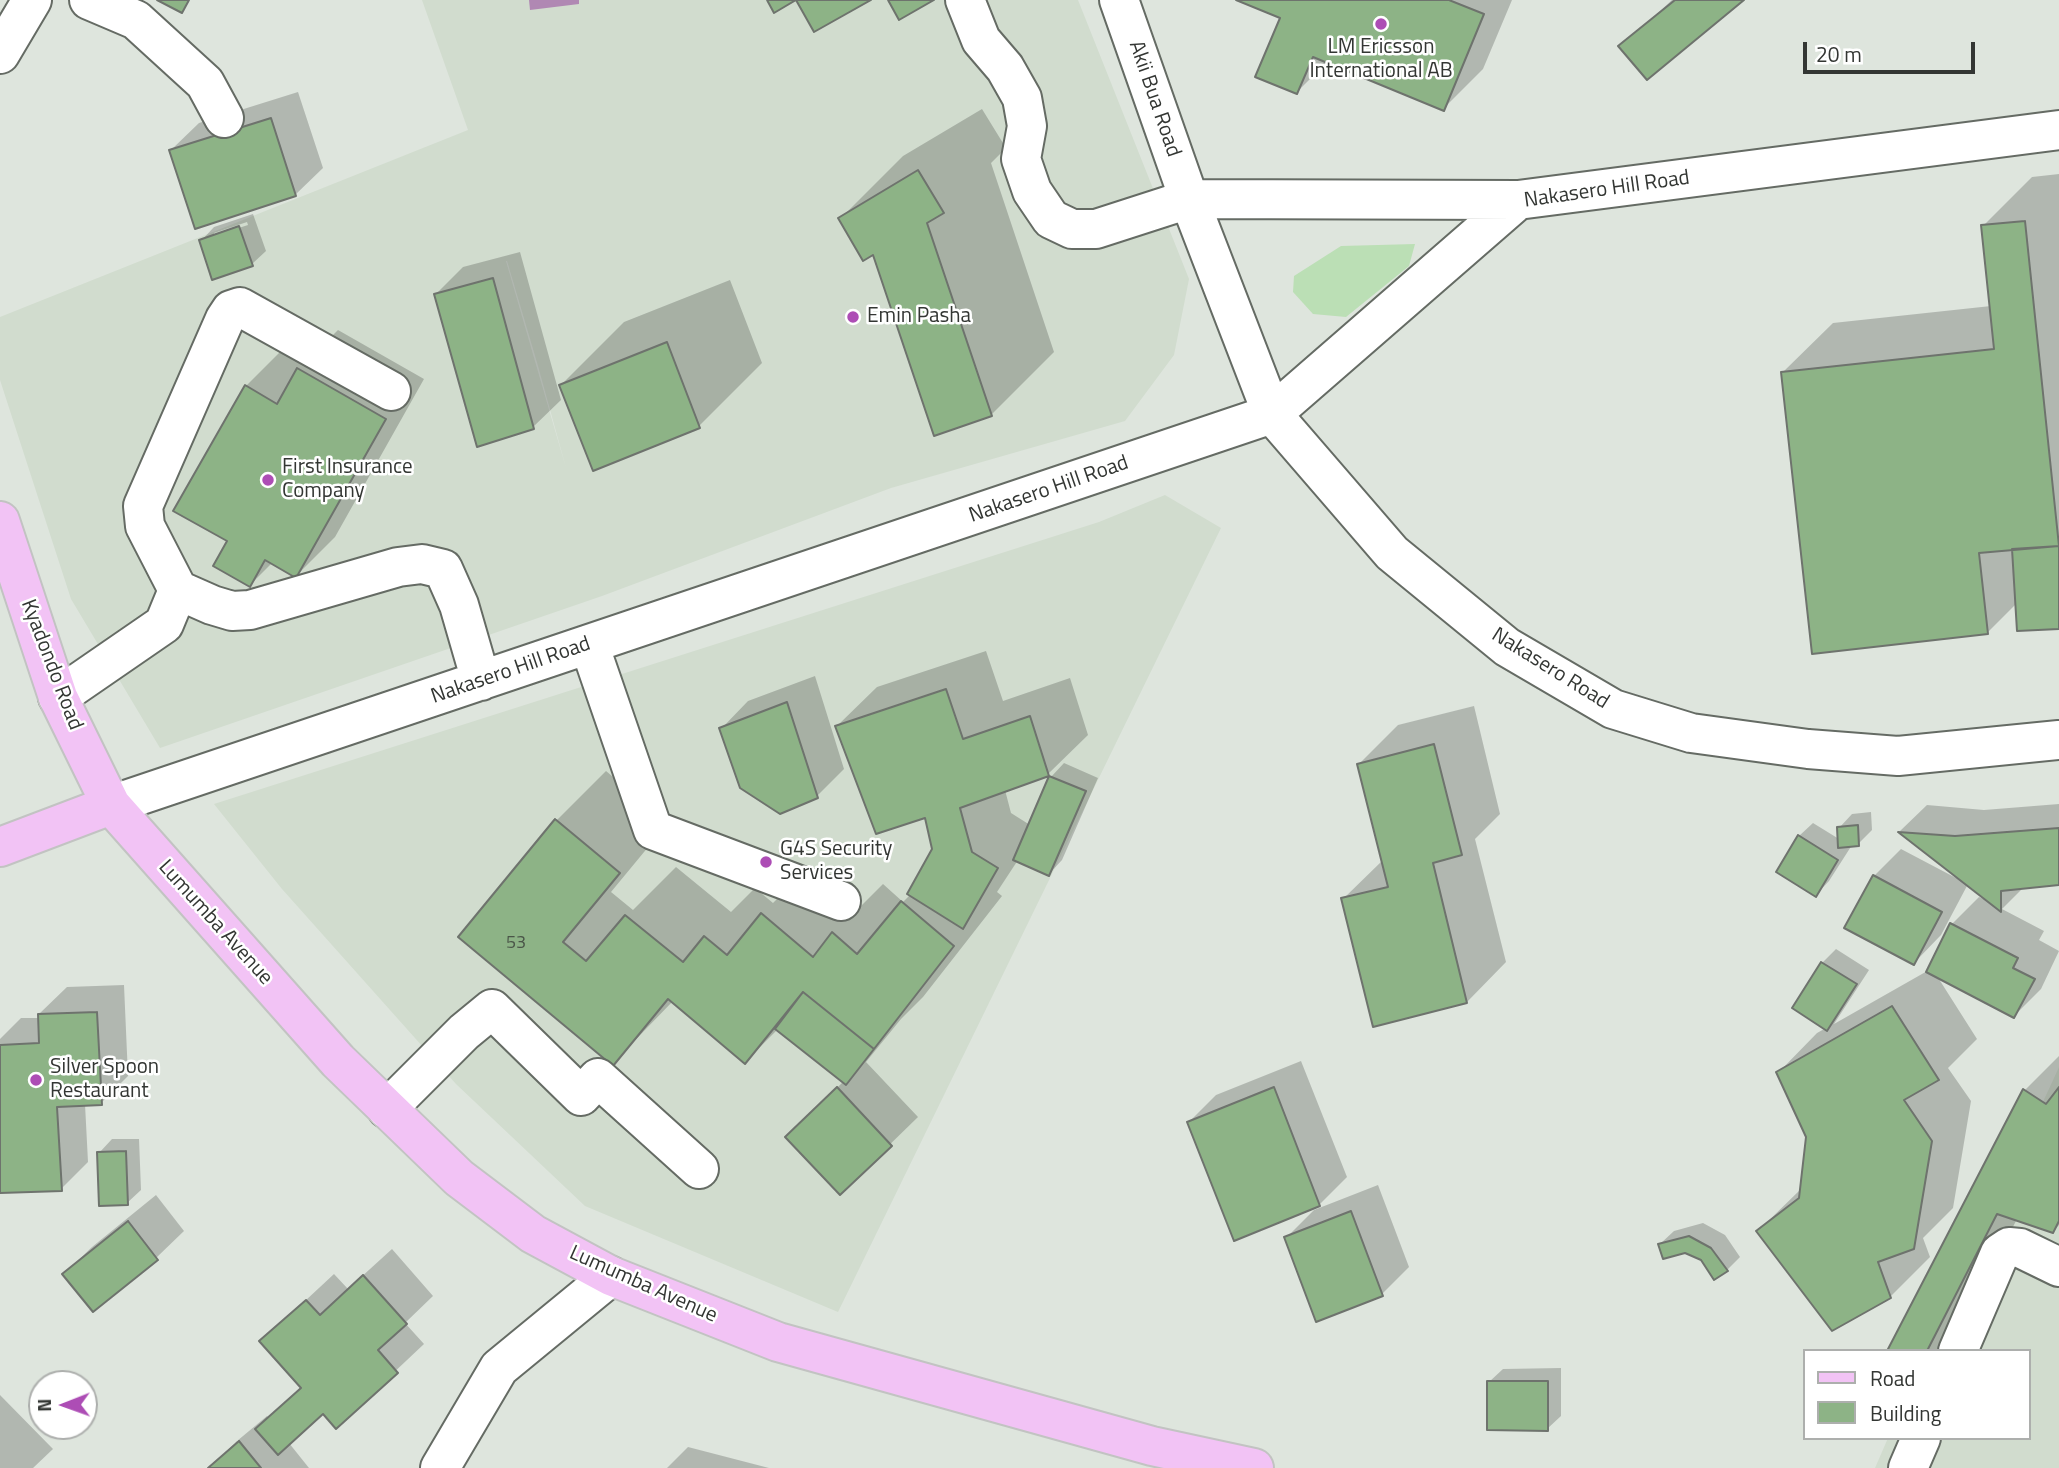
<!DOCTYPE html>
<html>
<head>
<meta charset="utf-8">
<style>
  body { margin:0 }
  #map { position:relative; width:2059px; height:1468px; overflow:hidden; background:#dee5dd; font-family:"Titillium Web",sans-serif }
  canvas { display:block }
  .legend { position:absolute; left:1803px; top:1349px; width:228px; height:91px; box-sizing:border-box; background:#fff; border:2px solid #adafad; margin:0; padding:9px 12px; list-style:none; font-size:21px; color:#333633 }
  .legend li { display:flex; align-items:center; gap:14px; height:35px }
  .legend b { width:35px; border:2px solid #adafad }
  .north { position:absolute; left:28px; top:1370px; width:70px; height:70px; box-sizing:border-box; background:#fff; border:2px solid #adafad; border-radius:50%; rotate:269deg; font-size:19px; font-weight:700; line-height:28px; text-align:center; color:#333633 }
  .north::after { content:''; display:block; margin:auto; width:24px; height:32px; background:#ad4db5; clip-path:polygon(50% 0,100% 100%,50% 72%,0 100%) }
  .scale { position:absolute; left:1803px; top:42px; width:172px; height:32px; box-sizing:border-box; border:4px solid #333633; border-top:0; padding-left:9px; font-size:21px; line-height:24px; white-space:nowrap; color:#333633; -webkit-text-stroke:5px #fff; paint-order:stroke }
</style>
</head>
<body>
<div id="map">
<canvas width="2059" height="1468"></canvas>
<ul class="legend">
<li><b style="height:9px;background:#f2c3f5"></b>Road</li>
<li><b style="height:19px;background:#8db386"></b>Building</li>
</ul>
<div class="north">N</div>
<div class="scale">20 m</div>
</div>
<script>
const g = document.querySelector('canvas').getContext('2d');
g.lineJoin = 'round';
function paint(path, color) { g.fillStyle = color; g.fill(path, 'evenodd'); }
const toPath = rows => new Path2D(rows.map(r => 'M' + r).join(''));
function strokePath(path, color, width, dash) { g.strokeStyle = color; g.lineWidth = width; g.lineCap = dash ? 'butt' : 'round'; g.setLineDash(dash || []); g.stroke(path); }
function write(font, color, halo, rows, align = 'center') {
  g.font = font + ' "Titillium Web",sans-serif'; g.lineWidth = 5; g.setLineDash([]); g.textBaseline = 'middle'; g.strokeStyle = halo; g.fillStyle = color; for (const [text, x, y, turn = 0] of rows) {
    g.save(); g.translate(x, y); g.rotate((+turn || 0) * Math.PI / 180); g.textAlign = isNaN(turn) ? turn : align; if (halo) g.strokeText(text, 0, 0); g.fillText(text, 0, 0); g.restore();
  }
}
const built = toPath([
  [422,0,1078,0,1189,279,1174,355,1125,421,891,488,602,596,160,748,71,599,0,380,0,317,468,130],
  [507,261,538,366,566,468,506,261],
  [1165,495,1221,528,838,1312,585,1206,456,1084,282,889,214,804,1099,522],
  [2059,1067,2059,1468,1875,1468,1888,1438,2029,1438,2029,1351,1928,1351]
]);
const green = toPath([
  [1415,244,1409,266,1346,317,1313,314,1293,292,1294,276,1341,246]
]);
const water = toPath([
  [529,0,579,0,579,4,530,10]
]);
const shadow = toPath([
  [1241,0,1512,0,1483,69,1444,108,1328,61,1297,92,1282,17],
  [1672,0,1741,0,1621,47],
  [298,92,323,168,295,195,171,150,199,123],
  [982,109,1006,148,991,163,1054,352,991,415,873,252,840,219,903,156],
  [2059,174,2059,627,2017,603,1987,633,1783,372,1833,323,1991,306,1983,226,2032,177],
  [253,214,266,251,252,264,201,241,214,227],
  [247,222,248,225,214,236,214,233],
  [520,252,561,400,533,427,435,295,463,267],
  [730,280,762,363,699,426,561,385,624,322],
  [338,330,424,379,335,537,296,576,272,563,250,585,229,540,246,386,285,347,308,360],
  [986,651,1003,701,1070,678,1088,735,1048,774,1005,790,1011,813,1030,825,1051,777,1064,763,1098,778,1062,860,1049,874,1018,860,997,892,1002,896,923,997,901,1019,866,1062,918,1117,840,1193,787,1137,844,1081,778,1029,745,1062,673,1001,613,1063,460,937,557,820,606,771,668,823,611,892,633,910,676,867,731,912,755,888,773,903,811,865,860,907,883,884,903,902,911,894,934,850,926,816,837,726,877,687],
  [815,676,844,769,817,796,721,729,748,701],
  [1474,706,1500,814,1475,839,1506,962,1467,1002,1343,899,1383,860,1359,764,1398,725],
  [2059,804,2059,883,2024,887,2002,909,2044,931,2039,940,2059,951,2041,989,2014,1016,1937,976,1977,1039,1948,1068,1971,1101,1953,1208,1923,1238,1930,1257,1890,1297,1758,1231,1802,1188,1808,1137,1778,1073,1817,1033,1826,1028,1794,1007,1822,963,1836,949,1869,970,1834,1024,1929,970,1952,924,1979,897,1988,901,1968,884,1941,935,1914,963,1874,876,1901,849,1958,879,1959,877,1900,831,1927,805,1984,810],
  [1871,812,1872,830,1858,844,1852,845,1829,881,1816,895,1799,836,1813,823,1839,839,1839,828,1852,814],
  [124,985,128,1076,101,1103,85,1104,88,1162,61,1189,0,1191,0,1039,21,1018,40,1018,39,1014,67,987],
  [2059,1056,2059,1225,2053,1231,2017,1219,1949,1351,1889,1351,2025,1090],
  [1301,1061,1347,1177,1314,1210,1378,1185,1409,1267,1382,1294,1286,1238,1319,1205,1189,1122,1216,1095],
  [112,1139,139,1139,141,1190,127,1203,99,1153],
  [156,1195,184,1231,156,1258,64,1274,92,1247],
  [1703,1223,1725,1235,1740,1257,1727,1270,1685,1251,1660,1244,1674,1231],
  [392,1249,433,1296,405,1323,424,1344,336,1427,323,1412,289,1443,309,1468,210,1468,237,1441,267,1416,269,1418,302,1386,262,1341,334,1274,348,1289],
  [1561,1368,1561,1416,1547,1429,1489,1382,1503,1369],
  [0,1395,53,1449,33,1468,0,1468],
  [688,1447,769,1468,667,1468]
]);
const building = toPath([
  [157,0,189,0,182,13,157,0],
  [767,0,796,0,774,13,767,0],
  [796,0,871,0,814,32,796,0],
  [888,0,934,0,899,20,888,0],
  [1236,0,1449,0,1484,14,1444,111,1313,57,1297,94,1255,77,1280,18,1236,0],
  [1675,0,1744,0,1647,80,1618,46,1675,0],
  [271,118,296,196,195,229,169,150,271,118],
  [918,170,944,213,927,223,992,416,934,436,873,255,863,261,838,218,918,170],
  [2025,221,2059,546,1979,553,1988,634,1812,654,1781,372,1994,349,1981,225,2025,221],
  [239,226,253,266,212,280,199,240,239,226],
  [493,278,534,429,477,447,434,294,493,278],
  [667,342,700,428,593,471,559,385,667,342],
  [297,368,386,419,296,578,265,560,250,587,213,566,227,541,173,511,245,385,277,404,297,368],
  [2059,546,2059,629,2017,631,2012,549,2059,546],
  [946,689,963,739,1030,716,1049,776,960,808,972,852,998,868,963,929,907,894,932,849,925,818,876,834,835,726,946,689],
  [787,702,818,798,780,814,740,788,719,728,787,702],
  [1434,744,1462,855,1433,863,1467,1003,1373,1027,1341,898,1388,887,1357,764,1434,744],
  [1049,776,1086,791,1049,876,1013,860,1049,776],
  [555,819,620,873,563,942,586,961,625,915,683,962,704,936,727,955,761,913,813,957,832,932,857,954,901,901,954,946,874,1049,803,992,745,1064,668,999,613,1066,458,937,555,819],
  [1858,825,1859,846,1838,848,1837,827,1858,825],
  [2059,828,2059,885,2001,891,2001,912,1898,832,1955,836,2059,828],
  [1798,835,1838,860,1816,897,1776,872,1798,835],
  [1873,875,1942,912,1914,965,1844,928,1873,875],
  [1950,923,2018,958,2013,968,2035,979,2014,1018,1926,972,1950,923],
  [1821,962,1857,984,1827,1031,1792,1008,1821,962],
  [803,992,874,1049,846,1085,775,1029,803,992],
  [1892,1006,1939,1080,1904,1100,1932,1141,1914,1249,1878,1262,1891,1298,1832,1331,1756,1231,1799,1198,1806,1137,1776,1072,1892,1006],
  [97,1012,102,1105,57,1107,62,1191,0,1193,0,1045,39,1043,38,1014,97,1012],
  [837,1087,892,1146,840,1195,785,1137,837,1087],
  [1274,1087,1320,1206,1234,1241,1187,1122,1274,1087],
  [2059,1087,2059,1221,2053,1233,1997,1214,1927,1351,1887,1351,2023,1089,2046,1104,2059,1087],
  [126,1151,128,1205,99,1206,97,1152,126,1151],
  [1351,1211,1383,1296,1316,1322,1284,1237,1351,1211],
  [128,1221,158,1260,93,1312,62,1274,128,1221],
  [1689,1236,1711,1248,1728,1271,1714,1280,1701,1260,1685,1253,1663,1259,1658,1244,1689,1236],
  [363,1275,407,1324,378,1350,398,1373,336,1429,323,1414,278,1455,255,1429,301,1388,259,1341,306,1300,320,1315,363,1275],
  [1487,1381,1548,1381,1548,1431,1487,1430,1487,1381],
  [239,1441,261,1468,208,1468,239,1441]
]);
const minor = toPath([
  [89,0,136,20,205,83,224,118],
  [965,0,981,40,1005,68,1022,98,1027,126,1021,159,1032,191,1051,219,1072,229,1096,229,1189,199,1518,200,2059,130],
  [1119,0,1189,199,1272,414,1392,553,1507,647,1613,709,1691,733,1808,749,1898,756,2059,740],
  [0,54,32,0],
  [178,590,212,605,232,611,250,610,398,567,422,564,443,569,459,605,481,681],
  [589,644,653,830,841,901],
  [58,697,164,624,178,590,145,526,143,506,225,319,231,310,240,307,391,391],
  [111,805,1272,414,1518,200],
  [387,1109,464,1032,492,1009,581,1096,598,1078,699,1169],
  [1958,1351,2000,1253,2009,1247,2020,1248,2059,1267],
  [440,1468,499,1368,611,1276],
  [1908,1468,1921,1438]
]);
const major = toPath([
  [0,521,58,697,111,805,338,1061,459,1178,533,1234,611,1276,778,1342,1152,1446,1254,1468],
  [0,847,111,805]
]);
const markers = [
  [1381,24,7,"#ad4db5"],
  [853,317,7,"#ad4db5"],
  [268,480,7,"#ad4db5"],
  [766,862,7,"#ad4db5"],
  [36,1080,7,"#ad4db5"]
];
const numberNames = [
  ["53",516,944]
];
const poiNames = [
  ["LM Ericsson",1381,48,"center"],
  ["International AB",1381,72,"center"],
  ["Emin Pasha",867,317],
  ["First Insurance",282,468],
  ["Company",282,492],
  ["G4S Security",780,850],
  ["Services",780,874],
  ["Silver Spoon",50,1068],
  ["Restaurant",50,1092]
];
const streetNames = [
  ["Akii Bua Road",1154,99,71],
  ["Nakasero Hill Road",1607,190,-8],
  ["Nakasero Hill Road",1049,490,-19],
  ["Kyadondo Road",51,665,69],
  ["Nakasero Road",1550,669,32],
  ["Nakasero Hill Road",511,671,-19],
  ["Lumumba Avenue",215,923,48],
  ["Lumumba Avenue",643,1285,24]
];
paint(built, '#d1dcce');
paint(green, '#bbdfb5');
paint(water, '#b088b3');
paint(shadow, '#0003');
paint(building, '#8db386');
strokePath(building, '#6e736d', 2);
strokePath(minor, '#656b64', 42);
strokePath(major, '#c2c3c2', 42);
strokePath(minor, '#fff', 38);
strokePath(major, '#f2c3f5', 38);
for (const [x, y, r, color] of markers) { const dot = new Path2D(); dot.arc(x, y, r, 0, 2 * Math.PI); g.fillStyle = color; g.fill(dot); strokePath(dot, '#fff', 2.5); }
write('18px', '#4a5548', null, numberNames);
write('21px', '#333633', '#fff', poiNames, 'left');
write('21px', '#333633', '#fff', streetNames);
</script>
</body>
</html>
